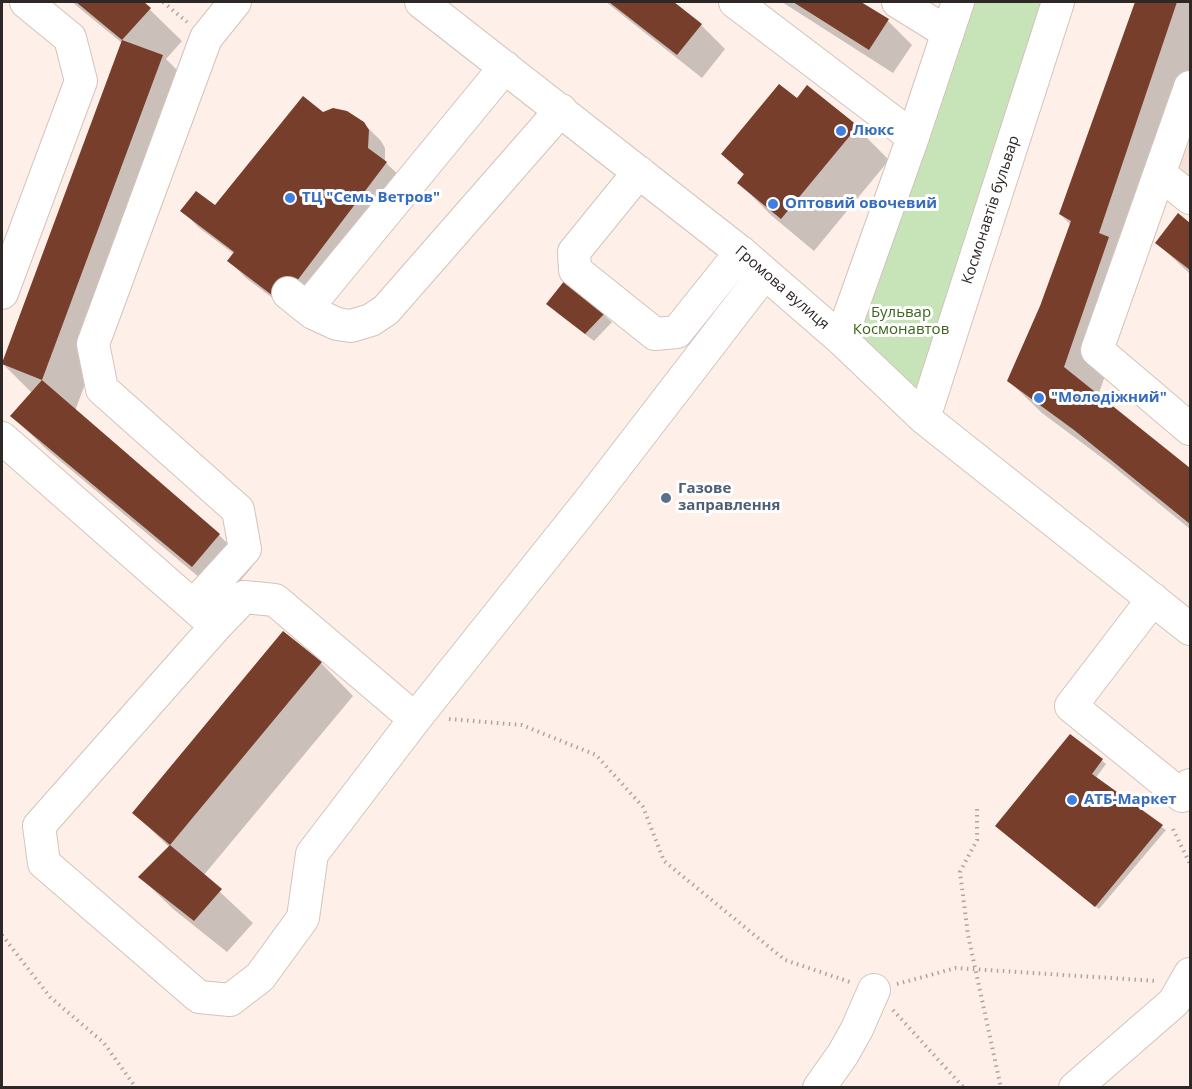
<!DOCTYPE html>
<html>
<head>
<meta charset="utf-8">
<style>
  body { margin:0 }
  #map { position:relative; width:1192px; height:1089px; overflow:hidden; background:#feefe8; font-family:"Open Sans",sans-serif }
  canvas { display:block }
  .frame { position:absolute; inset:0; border:3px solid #2d2725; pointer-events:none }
</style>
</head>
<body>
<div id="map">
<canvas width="1192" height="1089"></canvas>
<div class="frame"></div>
</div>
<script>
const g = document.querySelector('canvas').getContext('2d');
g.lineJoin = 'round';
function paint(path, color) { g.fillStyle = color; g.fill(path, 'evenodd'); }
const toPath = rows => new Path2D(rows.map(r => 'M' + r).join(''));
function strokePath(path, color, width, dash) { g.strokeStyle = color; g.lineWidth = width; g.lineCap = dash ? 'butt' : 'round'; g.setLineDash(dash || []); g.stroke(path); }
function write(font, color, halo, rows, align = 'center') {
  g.font = font + ' "Open Sans",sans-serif'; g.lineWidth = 6; g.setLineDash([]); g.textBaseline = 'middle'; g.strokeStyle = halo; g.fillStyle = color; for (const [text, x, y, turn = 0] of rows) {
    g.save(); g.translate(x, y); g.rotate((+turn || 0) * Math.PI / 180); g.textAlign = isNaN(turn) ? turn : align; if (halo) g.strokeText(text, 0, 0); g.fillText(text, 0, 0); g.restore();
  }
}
const built = toPath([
  [1190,142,1190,176,1174,164]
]);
const green = toPath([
  [968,2,1042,2,918,397,856,335]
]);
const shadow = toPath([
  [72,2,142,2,182,41,166,59,195,88,75,411,219,535,252,567,225,599,45,448,12,416,32,393,3,364,122,43],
  [606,2,672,2,701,25,725,49,702,78],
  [782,2,858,2,888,21,912,45,893,73],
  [1136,2,1190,2,1190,91,1141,271,1098,396,1190,471,1190,529,1109,463,1042,413,1009,381,1042,306,1071,225,1060,214],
  [808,87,857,128,889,160,814,251,772,216,739,183,745,176,723,154,797,100],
  [322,114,363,123,381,141,385,148,385,162,403,179,299,318,246,278,229,261,234,254,198,227,182,210,215,207],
  [1179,216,1190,225,1190,274,1157,243],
  [565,283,612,322,594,341,556,312],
  [321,663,353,696,203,876,253,923,227,952,173,909,140,877,169,847,134,813],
  [1071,736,1106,764,1095,779,1166,830,1099,909,1001,830]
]);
const building = toPath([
  [76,2,144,2,151,8,122,40],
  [609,2,674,2,702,24,677,55],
  [793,2,861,2,889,19,869,50],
  [1135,2,1177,2,1099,233,1109,237,1064,367,1190,468,1190,524,1074,430,1007,381,1040,306,1071,221,1059,214],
  [122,40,163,55,42,380,2,364,2,363],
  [779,84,797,98,807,85,858,126,781,219,737,183,744,174,721,154],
  [303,96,323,112,333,108,347,111,364,122,369,130,368,148,387,162,281,302,227,261,234,252,180,211,196,191,215,205],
  [1178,213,1190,223,1190,270,1155,243],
  [565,280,605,313,585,334,546,304],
  [42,380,220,534,192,567,10,416],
  [283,631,322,662,170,845,222,889,194,921,138,877,170,845,132,813],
  [1070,734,1103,759,1092,774,1163,825,1095,907,995,826]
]);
const path = toPath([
  [163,2,187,22],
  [449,719,522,725,596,755,643,807,664,861,785,960,850,982],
  [977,809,977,840,960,872,968,935,1001,1088],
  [1173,829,1190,864],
  [2,935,50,997,104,1043,136,1088],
  [897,984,956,968,1157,981],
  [893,1010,964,1088]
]);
const minor = toPath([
  [421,2,743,254,841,339,924,418,1190,629],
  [735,2,913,137],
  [898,2,948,33],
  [1190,87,1097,350,1190,429],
  [639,172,574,252,575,270,655,334,677,332,741,252],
  [1160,174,1190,198],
  [2,293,81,81,70,38,26,2],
  [288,293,313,313,337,324,351,326,371,320,386,310,561,110],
  [307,308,505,67],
  [841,339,913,137,958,2],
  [924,418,1058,2],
  [2,438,208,619],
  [1153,599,1071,706,1182,796,1190,785],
  [193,606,245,549,238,510,102,389,93,344,206,38,235,2],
  [415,719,275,600,244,597,216,626,39,826,44,863,199,997,230,1000,260,977,303,918,312,854,415,719,590,500,764,274],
  [819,1088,843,1054,857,1029,874,990],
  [1075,1088,1174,1002,1190,974]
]);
const markers = [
  [841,131,6,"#3f7fe0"],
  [290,198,6,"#3f7fe0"],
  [773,204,6,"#3f7fe0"],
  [1039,398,6,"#3f7fe0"],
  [666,498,6,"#5c6f8a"],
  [1072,800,6,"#3f7fe0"]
];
const shopNames = [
  ["Люкс",853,131],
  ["ТЦ \"Семь Ветров\"",302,198],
  ["Оптовий овочевий",785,204],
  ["\"Молодіжний\"",1051,398],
  ["АТБ-Маркет",1084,800]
];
const streetNames = [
  ["Космонавтів бульвар",991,210,-72],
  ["Громова вулиця",782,288,41]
];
const parkNames = [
  ["Бульвар",901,313],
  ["Космонавтов",901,330]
];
const serviceNames = [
  ["Газове",678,489],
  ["заправлення",678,506]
];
paint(built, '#f7e0d5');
paint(green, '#c7e4b8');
paint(shadow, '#0003');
paint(building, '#773e2c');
strokePath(minor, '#d2c3bc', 34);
strokePath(path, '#b0a49f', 4, [1.5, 4.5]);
strokePath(minor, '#fff', 32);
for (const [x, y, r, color] of markers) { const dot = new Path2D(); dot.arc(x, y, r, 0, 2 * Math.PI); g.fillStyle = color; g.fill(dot); strokePath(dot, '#fff', 2); }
write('bold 15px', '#366cbe', '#fff', shopNames, 'left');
write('15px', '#2d2725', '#fff', streetNames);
write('15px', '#3a651a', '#fff', parkNames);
write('bold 15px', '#4e5e75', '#fff', serviceNames, 'left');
</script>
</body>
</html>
